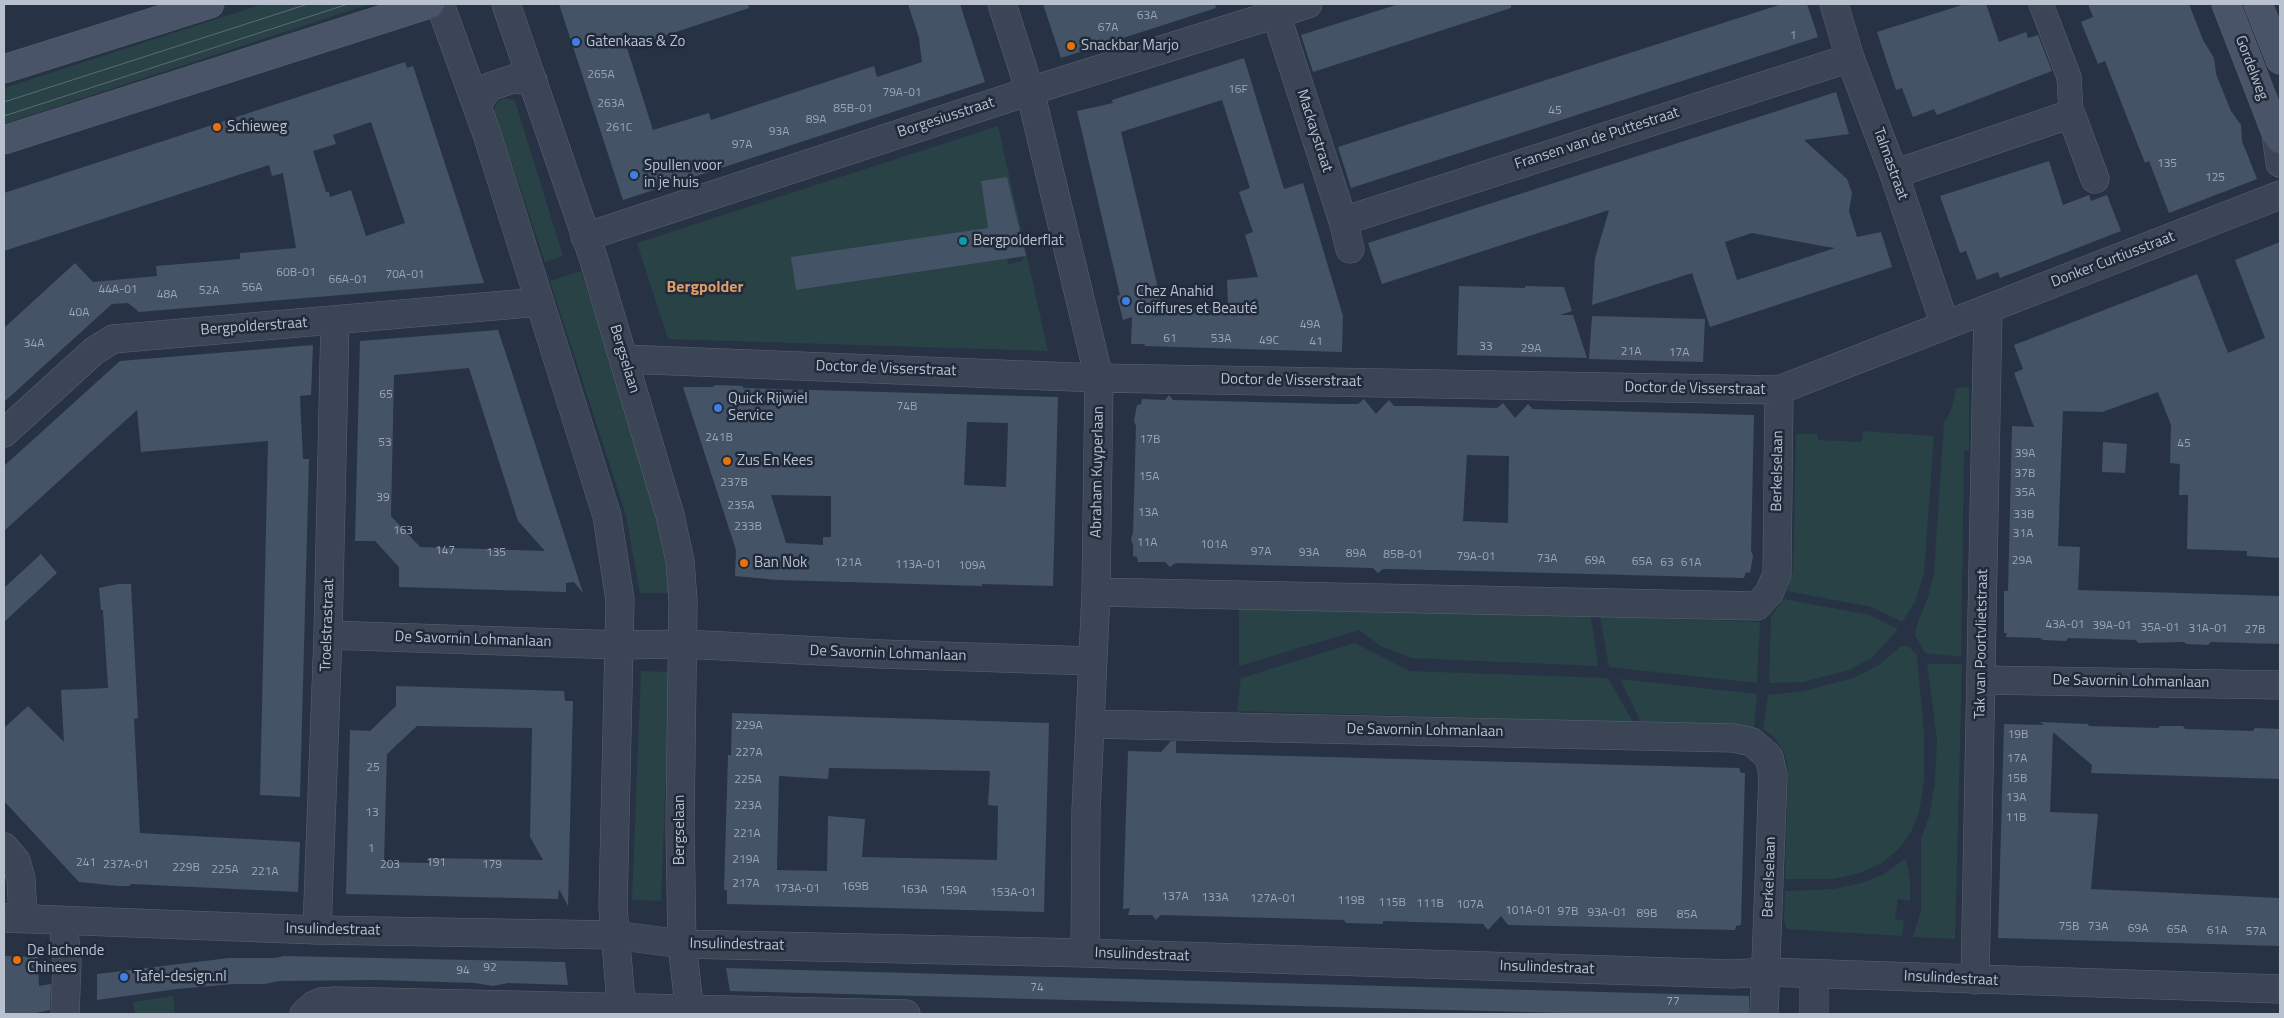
<!DOCTYPE html>
<html>
<head>
<meta charset="utf-8">
<style>
  body { margin:0 }
  #map { position:relative; width:2284px; height:1018px; overflow:hidden; background:#273345; font-family:"Titillium Web",sans-serif }
  canvas { display:block }
  .frame { position:absolute; inset:0; border:5px solid #b9c1ce; pointer-events:none }
</style>
</head>
<body>
<div id="map">
<canvas width="2284" height="1018"></canvas>
<div class="frame"></div>
</div>
<script>
const g = document.querySelector('canvas').getContext('2d');
g.lineJoin = 'round';
function paint(path, color) { g.fillStyle = color; g.fill(path, 'evenodd'); }
const toPath = rows => new Path2D(rows.map(r => 'M' + r).join(''));
function strokePath(path, color, width, dash) { g.strokeStyle = color; g.lineWidth = width; g.lineCap = dash ? 'butt' : 'round'; g.setLineDash(dash || []); g.stroke(path); }
function write(font, color, halo, rows, align = 'center') {
  g.font = font + ' "Titillium Web",sans-serif'; g.lineWidth = 5; g.setLineDash([]); g.textBaseline = 'middle'; g.strokeStyle = halo; g.fillStyle = color; for (const [text, x, y, turn = 0] of rows) {
    g.save(); g.translate(x, y); g.rotate((+turn || 0) * Math.PI / 180); g.textAlign = isNaN(turn) ? turn : align; if (halo) g.strokeText(text, 0, 0); g.fillText(text, 0, 0); g.restore();
  }
}
const green = toPath([
  [263,4,370,4,4,124,4,88],
  [506,98,515,101,563,256,545,262,494,109,498,101],
  [998,126,1048,351,668,339,637,243],
  [1007,177,1025,253,1022,261,1008,264,1007,259,797,290,988,228,981,181],
  [581,271,662,525,669,593,640,593,626,515,550,281],
  [1969,387,1969,451,1964,451,1961,657,1925,653,1915,636,1918,622,1928,597,1934,573,1944,423,1952,408,1956,388],
  [1863,431,1934,436,1924,573,1915,602,1902,622,1872,607,1787,591,1793,572,1796,434,1817,434,1818,440,1862,442],
  [1783,599,1870,615,1898,629,1872,658,1849,670,1803,682,1769,683,1771,617],
  [1239,605,1591,617,1598,666,1411,658,1381,646,1359,630,1239,666],
  [1600,616,1760,622,1757,683,1609,667],
  [1355,643,1409,671,1608,678,1633,722,1237,711,1241,678],
  [1901,646,1908,646,1917,655,1924,734,1924,781,1919,813,1911,832,1899,849,1882,863,1860,873,1834,879,1785,879,1788,765,1783,750,1774,737,1763,729,1768,695,1804,691,1853,678,1879,665],
  [1927,664,1962,664,1955,939,1913,937,1921,910,1921,839,1929,817,1935,782,1937,740],
  [641,671,670,672,661,901,632,900],
  [1620,679,1757,694,1754,728,1738,724,1641,722],
  [1906,858,1910,879,1910,901,1898,899,1895,919,1904,921,1902,936,1787,929,1784,921,1785,891,1834,889,1862,883,1884,874],
  [173,996,175,1014,135,1014,133,1002]
]);
const building = toPath([
  [559,4,748,4,749,8,627,48,653,130,709,113,711,120,874,66,877,77,922,62,919,38,908,4,960,4,985,82,623,200],
  [1043,4,1215,4,1216,8,1061,58],
  [1399,4,1511,4,1511,8,1313,72,1301,35],
  [1782,4,1807,4,1818,37,1351,188,1338,147],
  [1965,4,1986,4,1999,42,2026,32,2028,38,2038,35,2052,71,1937,115,1934,109,1913,117,1902,88,1896,90,1877,32],
  [2088,4,2189,4,2203,40,2214,58,2216,74,2231,111,2241,125,2242,141,2257,179,2169,213,2149,161,2145,163,2105,61,2098,64,2081,22,2093,17],
  [1244,58,1284,189,1303,183,1343,316,1342,352,1144,346,1145,344,1131,344,1132,317,1123,320,1117,296,1120,295,1077,111,1113,103,1112,100],
  [1222,100,1250,188,1239,192,1253,232,1245,235,1258,277,1227,280,1228,306,1162,305,1121,132],
  [405,62,407,68,413,66,484,283,139,312,128,303,112,304,4,402,4,328,75,263,93,282,157,276,156,266,240,259,240,253,296,248,283,173,272,176,269,165,4,251,4,193],
  [371,122,405,223,366,236,351,190,330,197,329,192,326,192,313,151,336,144,333,135],
  [1836,92,1849,134,1804,140,1847,179,1852,193,1849,211,1857,237,1881,232,1892,267,1710,327,1692,273,1592,305,1595,258,1609,210,1382,284,1368,243],
  [1752,233,1822,246,1835,248,1737,280,1725,242],
  [2049,161,2063,205,2089,195,2091,201,2107,195,2121,231,2000,278,1998,272,1977,280,1966,251,1960,253,1940,196],
  [1007,177,1026,256,796,290,791,257,988,228,981,181],
  [2280,242,2280,558,2247,556,2247,551,2187,549,2188,495,2179,495,2180,464,2170,463,2171,425,2158,392,2102,412,2063,411,2058,546,2080,547,2078,590,2280,596,2280,644,2211,642,2208,645,2186,644,2184,642,2138,643,2136,640,2068,638,2066,641,2043,640,2040,638,2006,637,2007,633,2004,633,2004,591,2008,591,2012,426,2034,427,2014,373,2023,369,2014,345,2197,274,2228,353,2265,338,2235,260],
  [1459,286,1525,288,1525,286,1564,287,1572,311,1560,315,1573,315,1587,358,1457,355],
  [1592,316,1705,319,1703,362,1589,359],
  [498,330,507,357,583,593,574,582,566,583,566,592,399,587,399,567,375,541,355,541,360,341],
  [469,368,518,521,545,551,420,547,391,516,394,375],
  [313,345,311,395,300,396,303,459,309,459,300,797,260,795,268,441,141,452,137,410,4,531,4,466,120,361],
  [715,385,743,386,743,388,1058,397,1053,586,982,584,982,586,778,580,735,576,736,550,683,387,713,387],
  [967,422,1008,423,1006,487,964,485],
  [771,495,831,496,831,537,823,537,823,545,786,543],
  [1169,395,1173,400,1337,404,1358,404,1364,399,1376,414,1389,400,1394,406,1416,406,1497,408,1503,403,1515,418,1528,404,1533,409,1754,415,1751,550,1753,556,1750,573,1746,572,1744,578,1394,569,1383,569,1378,573,1373,568,1176,563,1170,567,1165,562,1138,562,1137,557,1133,556,1133,545,1131,539,1133,533,1136,426,1134,421,1137,405,1141,404,1142,399,1165,400],
  [1467,455,1509,456,1508,523,1463,521],
  [2103,442,2127,444,2125,473,2102,472],
  [41,554,57,573,4,622,4,588],
  [118,584,131,584,138,718,134,719,140,833,300,842,298,892,131,884,129,886,118,886,79,882,4,801,4,728,28,706,64,742,61,690,108,688,103,610,101,610,99,588],
  [396,686,564,691,565,701,573,701,568,906,559,889,558,899,346,894,350,730,370,731,396,706],
  [417,726,532,728,530,837,543,860,429,858,429,863,384,862,387,754],
  [732,713,1049,723,1044,912,727,904,727,890,724,890,728,755,731,755],
  [829,768,990,771,988,805,998,806,997,860,862,857,865,819,828,816,827,871,777,870,779,776,828,779],
  [2040,722,2088,724,2089,726,2158,728,2160,726,2183,726,2185,729,2253,731,2255,728,2280,729,2280,779,2091,773,2092,765,2053,732,2050,812,2098,814,2091,889,2280,898,2280,946,1998,938,2004,724,2044,725],
  [1171,741,1176,741,1176,753,1739,768,1741,773,1745,773,1741,925,1736,926,1735,930,1508,925,1501,916,1488,930,1483,924,1383,921,1383,924,1346,923,1344,920,1161,915,1156,920,1152,915,1128,915,1130,908,1123,909,1128,751,1161,752],
  [4,956,38,957,39,986,51,984,50,1010,31,1014,4,1014],
  [284,956,565,962,568,985,508,983,493,986,475,983,376,980,280,981,264,984,233,984,177,989,97,1000,97,974,229,958,275,958],
  [726,968,1749,996,1749,1014,1601,1014,730,991]
]);
const pedestrian = toPath([
  [2041,4,2069,77,2071,114]
]);
const minor = toPath([
  [440,4,487,134,607,516,620,600,613,908,622,1014],
  [506,4,593,257,670,515,680,561,683,601,680,827,682,944,690,1014],
  [1002,4,1030,91,1099,378,1096,592,1086,811,1085,953],
  [1834,4,1850,58,1894,174,1945,325],
  [1276,14,1343,221,1350,249],
  [477,104,489,87,513,79,533,81],
  [2276,133,2280,163],
  [1894,174,2071,114,2095,179],
  [1343,221,1850,58],
  [585,237,1030,91,1308,4],
  [624,359,1099,378,1779,390,2280,195],
  [4,433,94,351,113,339,540,302],
  [1096,592,1757,606,1769,593,1777,574,1779,390],
  [328,635,619,645,683,644,881,654,1092,661],
  [1981,680,2280,685],
  [1091,724,1734,738,1752,742,1769,757,1773,775,1764,1014],
  [4,847,16,861,21,879,23,918],
  [4,918,317,930,614,935,682,944,1085,953,1733,974,1766,972,2280,989],
  [63,921,67,962,65,1014],
  [317,930,328,635,335,321],
  [1975,980,1988,309],
  [304,1014,314,1005,321,1002,335,1001,906,1014],
  [1814,1014,1814,974]
]);
const secondary = toPath([
  [2226,4,2276,133,2280,139],
  [2258,4,2280,60],
  [4,69,210,4],
  [4,140,430,4]
]);
const tram = toPath([
  [4,102,308,4],
  [4,116,348,4]
]);
const markers = [
  [576,42,5,"#3f7fe0"],
  [1071,46,5,"#e8710a"],
  [217,127,5,"#e8710a"],
  [634,175,5,"#3f7fe0"],
  [963,241,5,"#0f9aa8"],
  [1126,301,5,"#3f7fe0"],
  [718,408,5,"#3f7fe0"],
  [727,461,5,"#e8710a"],
  [744,563,5,"#e8710a"],
  [17,960,5,"#e8710a"],
  [124,977,5,"#3f7fe0"]
];
const numberNames = [
  ["63A",1147,16],
  ["67A",1108,28],
  ["1",1793,36],
  ["265A",601,75],
  ["16F",1238,90],
  ["79A-01",902,93],
  ["263A",611,104],
  ["85B-01",853,109],
  ["45",1555,111],
  ["89A",816,120],
  ["261C",619,128],
  ["93A",779,132],
  ["97A",742,145],
  ["135",2167,164],
  ["125",2215,178],
  ["60B-01",296,273],
  ["70A-01",405,275],
  ["66A-01",348,280],
  ["56A",252,288],
  ["44A-01",118,290],
  ["52A",209,291],
  ["48A",167,295],
  ["40A",79,313],
  ["49A",1310,325],
  ["61",1170,339],
  ["53A",1221,339],
  ["49C",1269,341],
  ["41",1316,342],
  ["34A",34,344],
  ["33",1486,347],
  ["29A",1531,349],
  ["21A",1631,352],
  ["17A",1679,353],
  ["65",386,395],
  ["74B",907,407],
  ["241B",719,438],
  ["17B",1150,440],
  ["53",385,443],
  ["45",2184,444],
  ["39A",2025,454],
  ["37B",2025,474],
  ["15A",1149,477],
  ["237B",734,483],
  ["35A",2025,493],
  ["39",383,498],
  ["235A",741,506],
  ["13A",1148,513],
  ["33B",2024,515],
  ["233B",748,527],
  ["163",403,531],
  ["31A",2023,534],
  ["11A",1147,543],
  ["101A",1214,545],
  ["147",445,551],
  ["97A",1261,552],
  ["135",496,553],
  ["93A",1309,553],
  ["89A",1356,554],
  ["85B-01",1403,555],
  ["79A-01",1476,557],
  ["73A",1547,559],
  ["69A",1595,561],
  ["29A",2022,561],
  ["65A",1642,562],
  ["121A",848,563],
  ["63",1667,563],
  ["61A",1691,563],
  ["113A-01",918,565],
  ["109A",972,566],
  ["43A-01",2065,625],
  ["39A-01",2112,626],
  ["35A-01",2160,628],
  ["31A-01",2208,629],
  ["27B",2255,630],
  ["229A",749,726],
  ["19B",2018,735],
  ["227A",749,753],
  ["17A",2017,759],
  ["25",373,768],
  ["15B",2017,779],
  ["225A",748,780],
  ["13A",2016,798],
  ["223A",748,806],
  ["13",372,813],
  ["11B",2016,818],
  ["221A",747,834],
  ["1",371,849],
  ["219A",746,860],
  ["241",86,863],
  ["191",436,863],
  ["237A-01",126,865],
  ["203",390,865],
  ["179",492,865],
  ["229B",186,868],
  ["225A",225,870],
  ["221A",265,872],
  ["217A",746,884],
  ["169B",855,887],
  ["173A-01",797,889],
  ["163A",914,890],
  ["159A",953,891],
  ["153A-01",1013,893],
  ["137A",1175,897],
  ["133A",1215,898],
  ["127A-01",1273,899],
  ["119B",1351,901],
  ["115B",1392,903],
  ["111B",1430,904],
  ["107A",1470,905],
  ["101A-01",1528,911],
  ["97B",1568,912],
  ["93A-01",1607,913],
  ["89B",1647,914],
  ["85A",1687,915],
  ["75B",2069,927],
  ["73A",2098,927],
  ["69A",2138,929],
  ["65A",2177,930],
  ["61A",2217,931],
  ["57A",2256,932],
  ["92",490,968],
  ["94",463,971],
  ["74",1037,988],
  ["77",1673,1002]
];
const poiNames = [
  ["Gatenkaas & Zo",586,42],
  ["Snackbar Marjo",1081,46],
  ["Schieweg",227,127],
  ["Spullen voor",644,166],
  ["in je huis",644,183],
  ["Bergpolderflat",973,241],
  ["Chez Anahid",1136,292],
  ["Coiffures et Beauté",1136,309],
  ["Quick Rijwiel",728,399],
  ["Service",728,416],
  ["Zus En Kees",737,461],
  ["Ban Nok",754,563],
  ["De lachende",27,951],
  ["Chinees",27,968],
  ["Tafel-design.nl",134,977]
];
const streetNames = [
  ["Gordelweg",2251,68,69],
  ["Borgesiusstraat",946,118,-18],
  ["Mackaystraat",1314,131,72],
  ["Fransen van de Puttestraat",1597,139,-18],
  ["Talmastraat",1890,164,70],
  ["Donker Curtiusstraat",2113,260,-21],
  ["Bergpolderstraat",254,327,-4],
  ["Bergselaan",624,359,73],
  ["Doctor de Visserstraat",886,369,2],
  ["Doctor de Visserstraat",1291,381,1],
  ["Doctor de Visserstraat",1695,389,1],
  ["Berkelselaan",1778,471,-89],
  ["Abraham Kuyperlaan",1098,472,-89],
  ["Troelstrastraat",328,625,-88],
  ["De Savornin Lohmanlaan",473,640,2],
  ["Tak van Poortvlietstraat",1982,644,-89],
  ["De Savornin Lohmanlaan",888,654,2],
  ["De Savornin Lohmanlaan",2131,682,1],
  ["De Savornin Lohmanlaan",1425,731,1],
  ["Bergselaan",680,830,-90],
  ["Berkelselaan",1770,877,-88],
  ["Insulindestraat",333,930,1],
  ["Insulindestraat",737,945,1],
  ["Insulindestraat",1142,955,2],
  ["Insulindestraat",1547,968,2],
  ["Insulindestraat",1951,979,3]
];
const neighbourhoodNames = [
  ["Bergpolder",705,288]
];
paint(green, '#294246');
paint(building, '#455367');
strokePath(pedestrian, '#5a6372', 25);
strokePath(minor, '#5a6372', 29);
strokePath(secondary, '#5a6372', 29);
strokePath(pedestrian, '#3b4555', 24);
strokePath(minor, '#3b4555', 28);
strokePath(secondary, '#495468', 28);
strokePath(tram, '#5d697c', 1);
for (const [x, y, r, color] of markers) { const dot = new Path2D(); dot.arc(x, y, r, 0, 2 * Math.PI); g.fillStyle = color; g.fill(dot); strokePath(dot, '#202a3a', 2); }
write('12px', '#9ca6b4', null, numberNames);
write('15px', '#b9c1ce', '#202a3a', poiNames, 'left');
write('15px', '#b9c1ce', '#202a3a', streetNames);
write('bold 16px', '#db9c67', '#202a3a', neighbourhoodNames);
</script>
</body>
</html>
